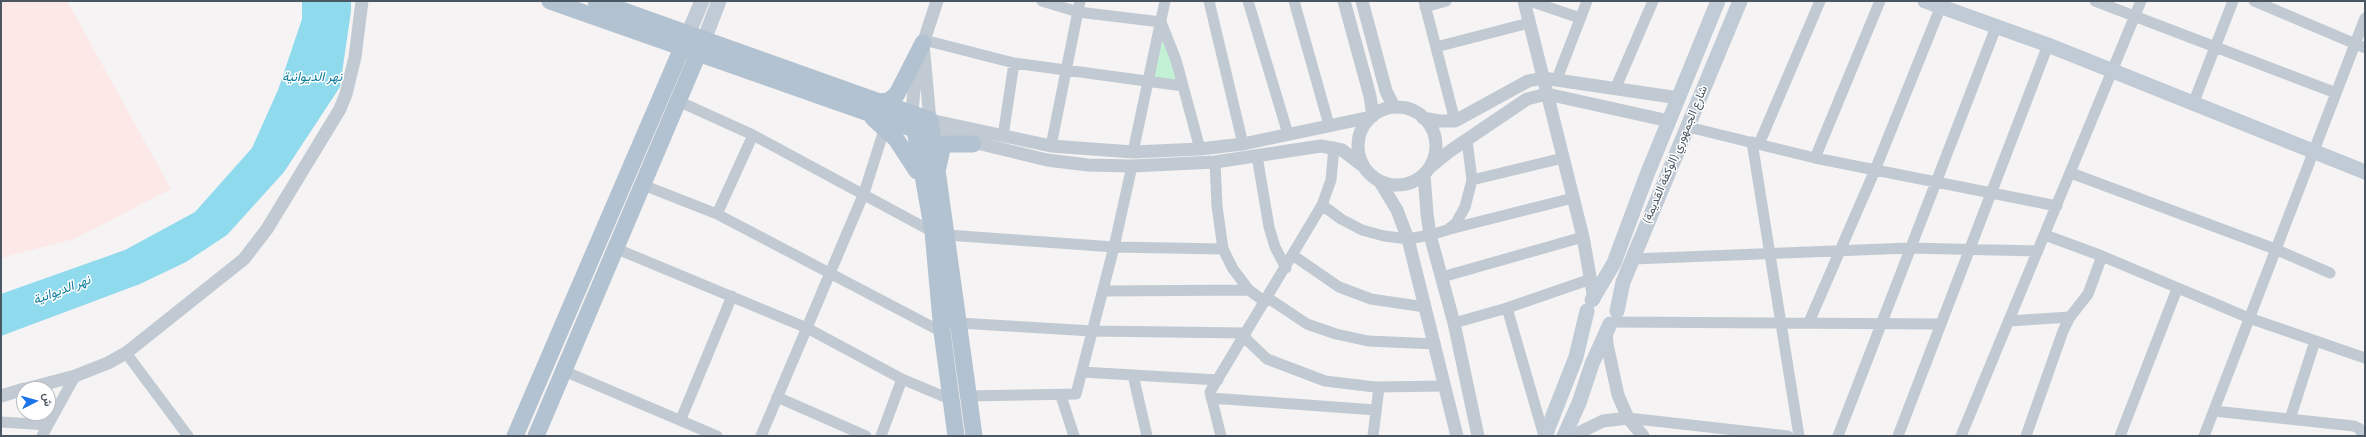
<!DOCTYPE html>
<html>
<head>
<meta charset="utf-8">
<style>
  body { margin:0 }
  #map { position:relative; width:2366px; height:437px; overflow:hidden; background:#f5f3f3; font-family:"Source Sans 3",Vazirmatn,sans-serif }
  canvas { display:block }
  .frame { position:absolute; inset:0; border:2px solid #4a5661; pointer-events:none }
  .north { position:absolute; left:16px; top:381px; width:40px; height:40px; box-sizing:border-box; background:#fff; border:1px solid #b7bbc0; border-radius:50%; rotate:84deg; font-size:11px; font-weight:700; line-height:16px; text-align:center; color:#4a5661 }
  .north::after { content:''; display:block; margin:auto; width:14px; height:18px; background:#1a73e8; clip-path:polygon(50% 0,100% 100%,50% 72%,0 100%) }
</style>
</head>
<body>
<div id="map">
<canvas width="2366" height="437"></canvas>
<div class="frame"></div>
<div class="north">ش</div>
</div>
<script>
const g = document.querySelector('canvas').getContext('2d');
g.lineJoin = 'round';
function paint(path, color) { g.fillStyle = color; g.fill(path, 'evenodd'); }
const toPath = rows => new Path2D(rows.map(r => 'M' + r).join(''));
function strokePath(path, color, width, dash) { g.strokeStyle = color; g.lineWidth = width; g.lineCap = dash ? 'butt' : 'round'; g.setLineDash(dash || []); g.stroke(path); }
function write(font, color, halo, rows, align = 'center') {
  g.font = font + ' "Source Sans 3",Vazirmatn,sans-serif'; g.lineWidth = 3; g.setLineDash([]); g.textBaseline = 'middle'; g.strokeStyle = halo; g.fillStyle = color; for (const [text, x, y, turn = 0] of rows) {
    g.save(); g.translate(x, y); g.rotate((+turn || 0) * Math.PI / 180); g.textAlign = isNaN(turn) ? turn : align; if (halo) g.strokeText(text, 0, 0); g.fillText(text, 0, 0); g.restore();
  }
}
const medical = toPath([
  [1,1,67,1,171,189,74,239,1,258]
]);
const green = toPath([
  [1164,34,1177,81,1153,77]
]);
const water = toPath([
  [302,1,351,1,351,11,340,87,284,172,227,235,186,262,140,284,1,336,1,294,125,250,195,212,252,148,278,90,302,19]
]);
const minor = toPath([
  [1042,1,1078,12,1161,22,1176,60,1200,149],
  [1209,1,1243,144],
  [1248,1,1288,134],
  [1294,1,1329,125],
  [1424,1,1455,121],
  [1530,1,1580,18],
  [2095,1,2336,93],
  [2254,1,2365,48],
  [1425,7,1446,1],
  [924,40,1014,63,1183,86],
  [1436,47,1529,23],
  [1557,79,1587,1],
  [1616,87,1653,1],
  [678,101,753,135,933,232],
  [2193,104,2233,1],
  [1688,127,1815,158,2057,206],
  [1003,136,1014,63],
  [1752,142,1799,436],
  [1759,144,1820,1],
  [1051,146,1080,1],
  [1133,152,1165,1],
  [1257,156,1269,227,1275,247,1286,268],
  [1815,158,1880,1],
  [1215,162,1217,206,1223,249,1233,269,1249,290,1265,302],
  [2071,173,2275,249,2330,273],
  [1472,180,1563,158],
  [643,185,717,214,942,332],
  [1322,205,1341,219,1362,230,1384,236,1408,239,1430,235,1447,230,1456,223,1465,207,1472,180,1467,140],
  [717,214,753,135],
  [1450,229,1573,198],
  [947,235,1114,247,1223,249],
  [2045,235,2102,256,2249,318,2365,358],
  [617,249,807,328,902,379,952,400],
  [1294,256,1339,287,1371,299,1425,307],
  [1633,259,1909,248,2038,251],
  [1442,277,1583,237],
  [1103,291,1249,290],
  [1268,298,1307,324,1336,334,1368,341,1435,344],
  [1507,308,1544,436],
  [2009,321,2070,317],
  [1613,322,1940,324],
  [1809,322,1875,170,1943,1],
  [959,323,1092,331,1246,333],
  [1454,323,1507,308,1591,279],
  [1244,337,1267,359,1325,381,1375,387,1445,386],
  [126,353,188,436],
  [564,371,717,436],
  [1082,372,1218,380],
  [1133,375,1147,436],
  [968,396,1076,394,1114,247,1132,166],
  [1061,396,1074,436],
  [777,397,866,436],
  [1211,398,1376,410],
  [2214,411,2354,426,2360,429,2363,436],
  [1628,418,1788,436],
  [681,419,732,296],
  [2290,419,2315,341],
  [1,422,48,425],
  [42,436,75,376],
  [761,436,864,193,886,124],
  [881,436,902,379],
  [1221,436,1210,392,1322,205,1331,180,1334,147],
  [1373,436,1379,387],
  [1838,436,1996,27],
  [1898,436,2048,45],
  [1961,436,2141,1],
  [2026,436,2063,331,2070,317,2088,294,2102,256],
  [2120,436,2177,289],
  [2204,436,2365,18]
]);
const tertiary = toPath([
  [1344,1,1370,96,1373,116],
  [1362,1,1386,91,1394,107],
  [1524,1,1583,237,1594,299],
  [923,44,930,120,1051,146,1133,152,1200,149,1243,144,1371,117],
  '1358 146a39 39 0 1 1 78 0a39 39 0 1 1-78 0Z',
  [912,113,916,65,937,1],
  [1423,118,1439,121,1455,121,1528,81,1543,78,1679,98],
  [932,132,1047,160,1088,165,1132,166,1215,162,1321,146,1342,150,1363,166],
  [1429,168,1450,151,1527,99,1547,94,1669,121],
  [1424,174,1427,214,1430,235,1454,323,1478,436],
  [1380,182,1397,210,1408,239,1457,436],
  [1606,330,1607,344,1618,395,1628,418,1643,436],
  [26,389,75,376,108,363,126,353,244,259,267,229,340,109,346,94,355,57,362,1],
  [1,396,24,389],
  [1572,436,1603,421,1628,418]
]);
const secondary = toPath([
  [1925,1,2048,45,2365,172],
  [688,34,702,1],
  [704,40,719,1],
  [1592,300,1614,263,1646,177,1718,1],
  [1617,311,1623,282,1740,1],
  [1545,436,1576,357,1587,311],
  [1564,436,1579,403,1592,364,1610,324]
]);
const primary = toPath([
  [550,1,914,129,932,132],
  [596,1,930,120,974,436],
  [877,102,889,101,897,94,923,43],
  [873,118,896,139,917,171],
  [913,119,933,232,942,332,956,436],
  [938,167,942,149,947,144,973,144],
  [515,436,688,34],
  [536,436,704,40]
]);
const streetNames = [
  ["شارع الجمهوري (الوكفة القديمة)",1676,155,-67]
];
const waterNames = [
  ["نهر الديوانية",312,78],
  ["نهر الديوانية",62,291,-21]
];
paint(medical, '#fce8e6');
paint(green, '#c3f1d5');
paint(water, '#90daee');
strokePath(minor, '#c1cad2', 11);
strokePath(tertiary, '#c1cad2', 13);
strokePath(secondary, '#c1cbd6', 15);
strokePath(primary, '#b3c2d1', 17);
write('12px', '#4a5661', '#fff', streetNames);
write('italic 13px', '#0c7c9b', '#fff', waterNames);
</script>
</body>
</html>
